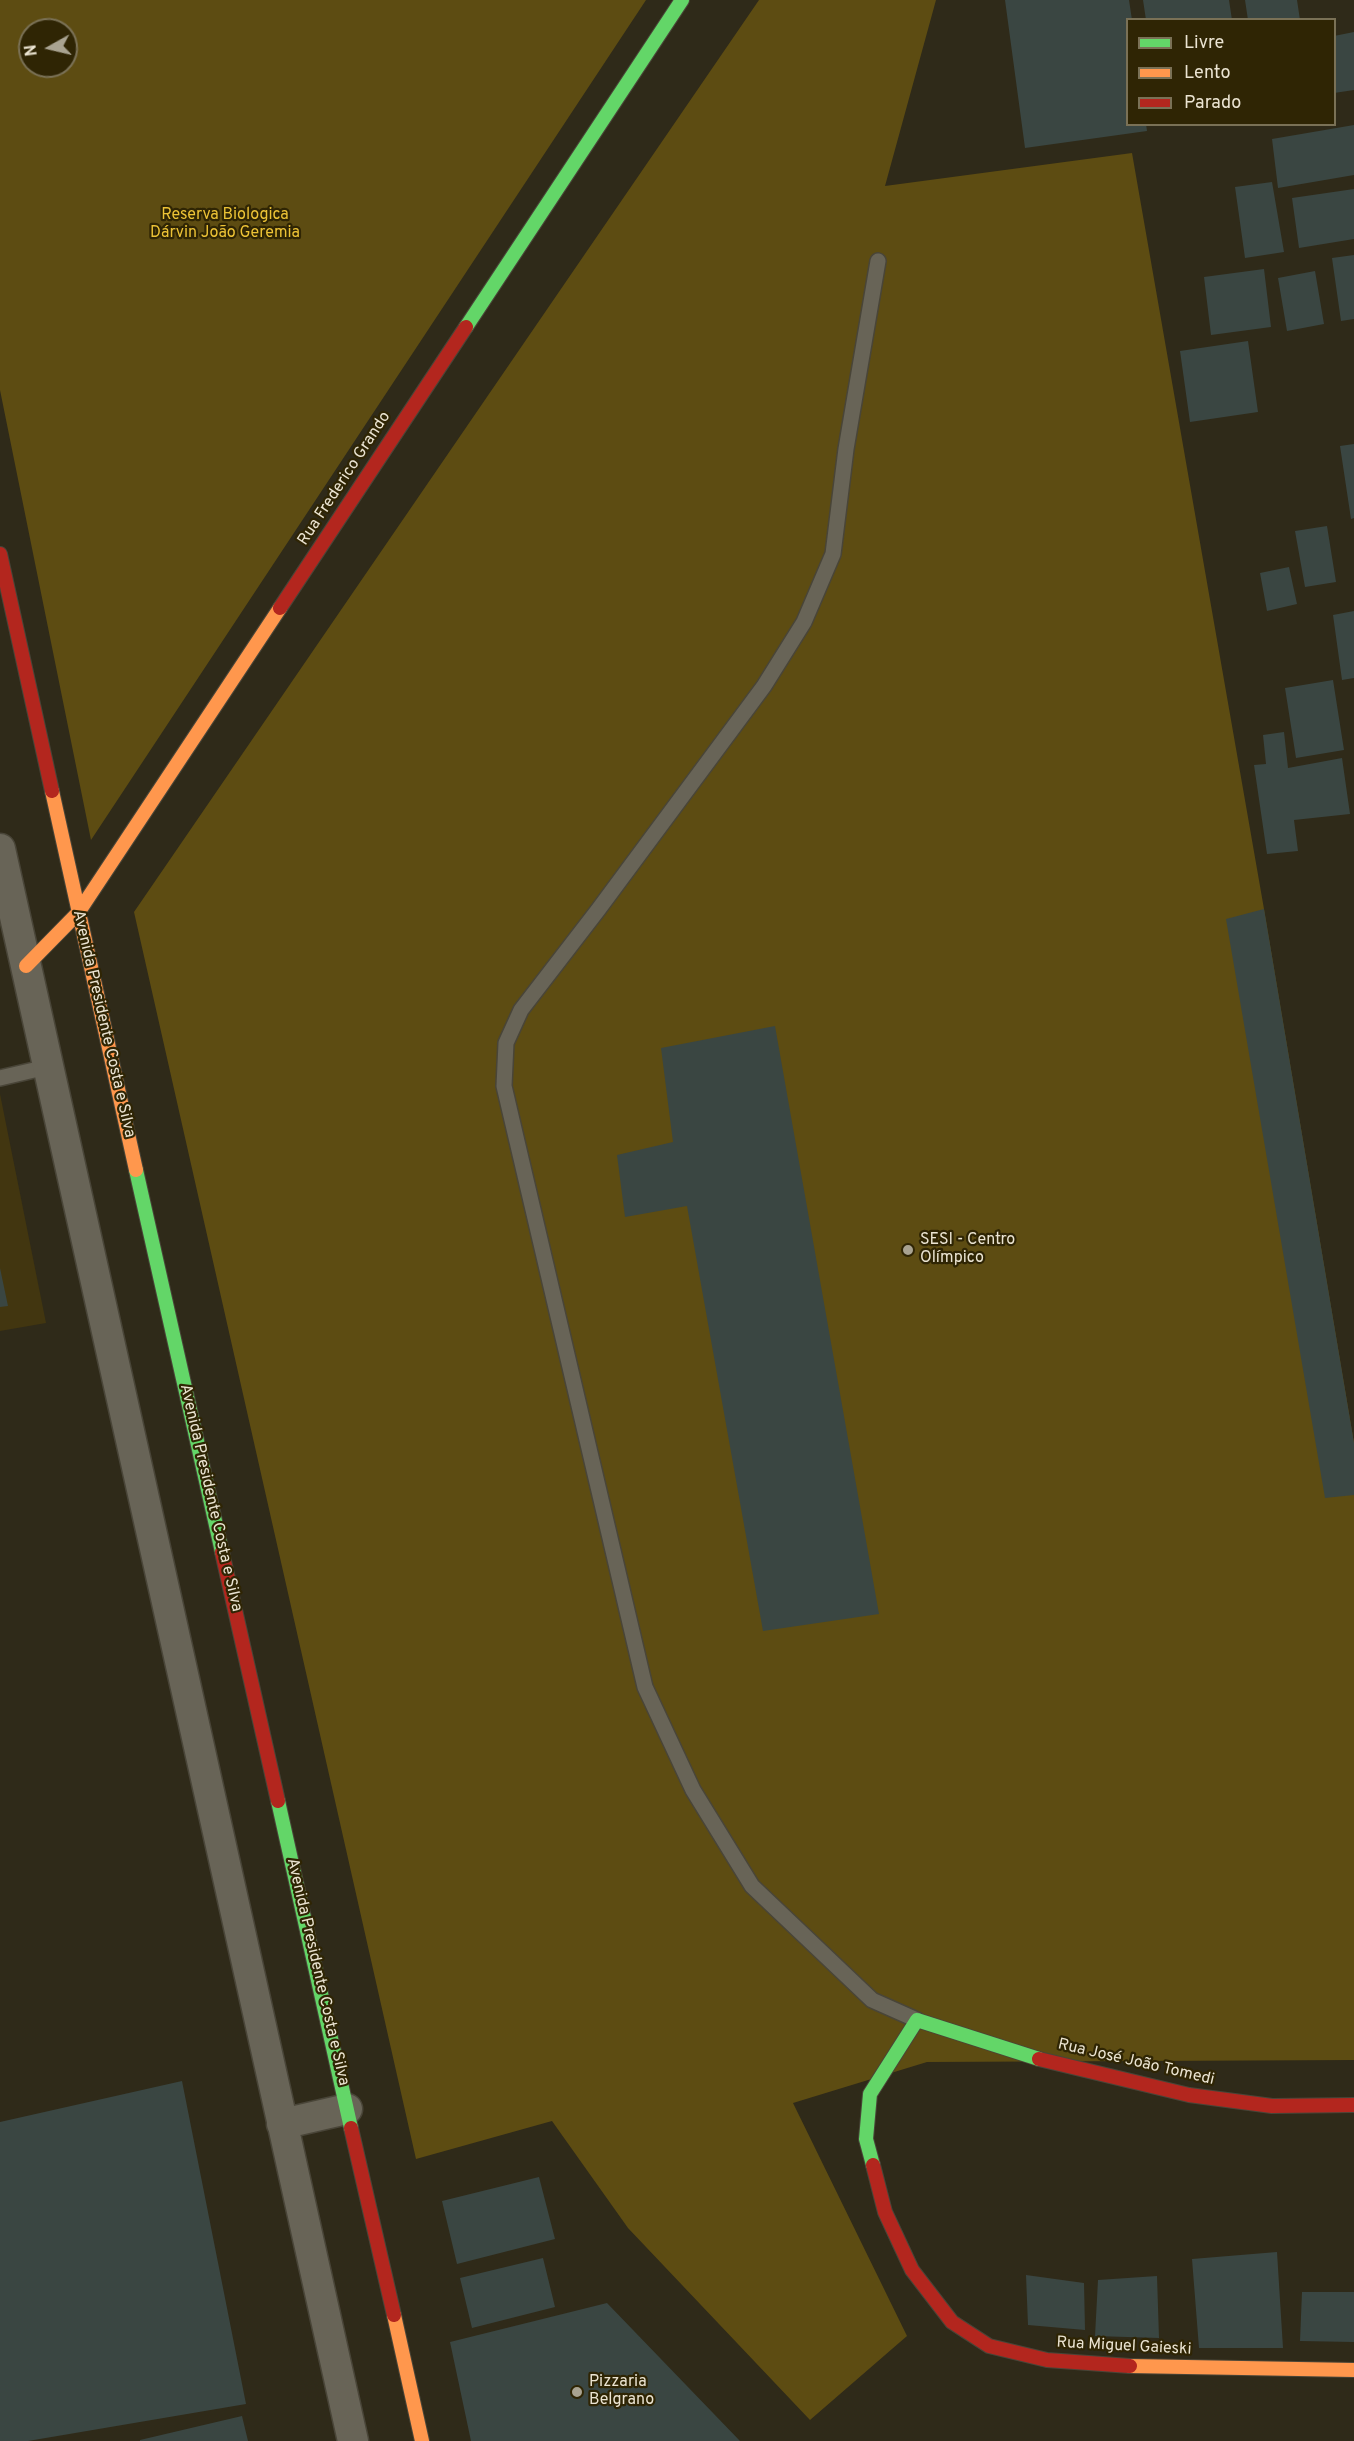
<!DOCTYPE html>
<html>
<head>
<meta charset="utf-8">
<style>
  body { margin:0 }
  #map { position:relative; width:1354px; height:2441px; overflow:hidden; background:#2f2a19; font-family:Overpass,sans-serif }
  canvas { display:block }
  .legend { position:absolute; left:1126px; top:18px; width:210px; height:108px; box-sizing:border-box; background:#2f2504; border:2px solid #7a7156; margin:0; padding:8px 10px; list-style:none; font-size:18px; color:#ebe4d2 }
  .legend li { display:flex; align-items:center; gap:12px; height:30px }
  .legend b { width:30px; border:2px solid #7a7156 }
  .north { position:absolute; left:18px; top:18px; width:60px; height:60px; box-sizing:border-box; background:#2f2504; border:2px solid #7a7156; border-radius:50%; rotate:262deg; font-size:16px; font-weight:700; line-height:24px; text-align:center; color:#ebe4d2 }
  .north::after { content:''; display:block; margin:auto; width:21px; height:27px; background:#a9a391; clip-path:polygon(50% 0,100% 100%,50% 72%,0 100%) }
</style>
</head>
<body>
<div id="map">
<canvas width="1354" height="2441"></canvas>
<ul class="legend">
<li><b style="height:8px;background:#63d668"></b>Livre</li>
<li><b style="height:8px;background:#ff974d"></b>Lento</li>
<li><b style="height:8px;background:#b3261e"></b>Parado</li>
</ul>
<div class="north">N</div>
</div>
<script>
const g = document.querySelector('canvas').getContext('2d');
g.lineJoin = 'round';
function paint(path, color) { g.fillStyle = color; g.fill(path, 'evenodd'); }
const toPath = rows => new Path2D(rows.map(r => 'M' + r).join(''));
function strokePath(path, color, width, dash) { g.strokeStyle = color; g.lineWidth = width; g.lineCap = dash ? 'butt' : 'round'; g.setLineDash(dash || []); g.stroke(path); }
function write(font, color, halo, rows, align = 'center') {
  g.font = font + ' Overpass,sans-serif'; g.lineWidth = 4.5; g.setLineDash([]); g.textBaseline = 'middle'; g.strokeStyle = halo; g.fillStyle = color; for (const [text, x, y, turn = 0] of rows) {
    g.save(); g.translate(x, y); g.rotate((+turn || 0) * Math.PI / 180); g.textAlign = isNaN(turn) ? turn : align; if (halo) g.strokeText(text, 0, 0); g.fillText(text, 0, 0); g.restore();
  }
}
const built = toPath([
  [0,1094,46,1323,0,1331]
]);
const green = toPath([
  [0,0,646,0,91,840,0,390],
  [30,30,66,30,66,66,30,66],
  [759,0,936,0,885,186,1132,153,1264,909,1354,1443,1354,2060,927,2062,793,2103,907,2336,810,2420,628,2228,552,2121,416,2159,134,912]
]);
const building = toPath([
  [1005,0,1129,0,1132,20,1128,20,1128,124,1146,124,1147,131,1025,148],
  [1143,0,1229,0,1232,20,1146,20],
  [1245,0,1297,0,1300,20,1248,20],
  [1354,32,1354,90,1334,93,1334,36],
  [1354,125,1354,175,1278,188,1272,139],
  [1272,182,1284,252,1245,258,1235,187],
  [1354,189,1354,239,1299,248,1292,198],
  [1354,255,1354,319,1341,321,1332,258],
  [1264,269,1271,327,1211,335,1204,277],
  [1315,271,1324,324,1287,331,1278,278],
  [1248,341,1258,412,1190,422,1180,351],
  [1354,444,1354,518,1351,519,1340,446],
  [1327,526,1336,582,1305,587,1295,531],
  [1289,567,1297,604,1267,611,1260,573],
  [1354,611,1354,678,1342,680,1333,615],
  [1333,680,1344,750,1296,758,1285,688],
  [1284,732,1288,768,1342,758,1350,814,1294,820,1298,851,1267,854,1254,765,1266,764,1263,735],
  [1264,909,1354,1443,1354,1495,1325,1498,1226,919],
  [775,1026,879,1614,763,1631,687,1206,625,1217,617,1155,673,1142,661,1048],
  [0,1268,8,1306,0,1307],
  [182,2081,246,2404,28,2441,0,2441,0,2122],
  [539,2177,555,2239,457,2264,442,2201],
  [1277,2252,1283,2348,1199,2348,1192,2259],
  [543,2258,555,2307,472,2328,460,2278],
  [1026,2275,1084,2283,1085,2330,1028,2325],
  [1157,2276,1159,2338,1095,2336,1098,2280],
  [1302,2292,1354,2292,1354,2342,1300,2341],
  [607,2303,740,2441,471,2441,450,2342],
  [242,2416,248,2441,140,2441,140,2440]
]);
const lane = toPath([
  [878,261,846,449,833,554,804,622,764,686,598,910,521,1010,506,1043,504,1086,645,1687,693,1790,752,1886,872,2000,917,2020],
  [0,1078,47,1067]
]);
const street = toPath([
  [0,849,353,2441],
  [282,2124,347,2109]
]);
const fast = toPath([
  [466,327,682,0],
  [136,1170,222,1552],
  [278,1801,351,2128],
  [873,2165,866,2139,870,2094,917,2020,1039,2059]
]);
const slow = toPath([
  [52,791,136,1170],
  [26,966,78,913,280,608],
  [394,2315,422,2441],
  [1130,2366,1354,2370]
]);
const jam = toPath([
  [0,554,52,791],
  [280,608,466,327],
  [222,1552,278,1801],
  [1039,2059,1189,2095,1272,2106,1354,2105],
  [351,2128,394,2315],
  [873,2165,885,2212,912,2270,952,2322,989,2346,1047,2360,1130,2366]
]);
const markers = [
  [908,1250,6,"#a9a391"],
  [577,2392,6,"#a9a391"]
];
const parkNames = [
  ["Reserva Biologica",225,216],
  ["Dárvin João Geremia",225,234]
];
const streetNames = [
  ["Rua Frederico Grando",345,479,-57],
  ["Avenida Presidente Costa e Silva",103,1024,77],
  ["Avenida Presidente Costa e Silva",210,1498,77],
  ["Avenida Presidente Costa e Silva",317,1972,77],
  ["Rua José João Tomedi",1136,2063,13],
  ["Rua Miguel Gaieski",1124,2347,3]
];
const poiNames = [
  ["SESI - Centro",920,1241],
  ["Olímpico",920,1259],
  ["Pizzaria",589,2383],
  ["Belgrano",589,2401]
];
paint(built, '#423610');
paint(green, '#5d4c12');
paint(building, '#3a4642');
strokePath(lane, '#494538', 18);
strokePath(street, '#494538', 33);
strokePath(fast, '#494538', 16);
strokePath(slow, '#494538', 16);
strokePath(jam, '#494538', 16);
strokePath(lane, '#686457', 15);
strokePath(street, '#686457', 30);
strokePath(fast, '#63d668', 14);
strokePath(slow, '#ff974d', 14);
strokePath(jam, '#b3261e', 14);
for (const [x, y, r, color] of markers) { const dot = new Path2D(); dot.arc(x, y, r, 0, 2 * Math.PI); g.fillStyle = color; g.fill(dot); strokePath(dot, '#2f2504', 2); }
write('16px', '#edc336', '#2f2504', parkNames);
write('16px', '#ebe4d2', '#2f2504', streetNames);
write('16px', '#ebe4d2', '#2f2504', poiNames, 'left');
</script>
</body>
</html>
